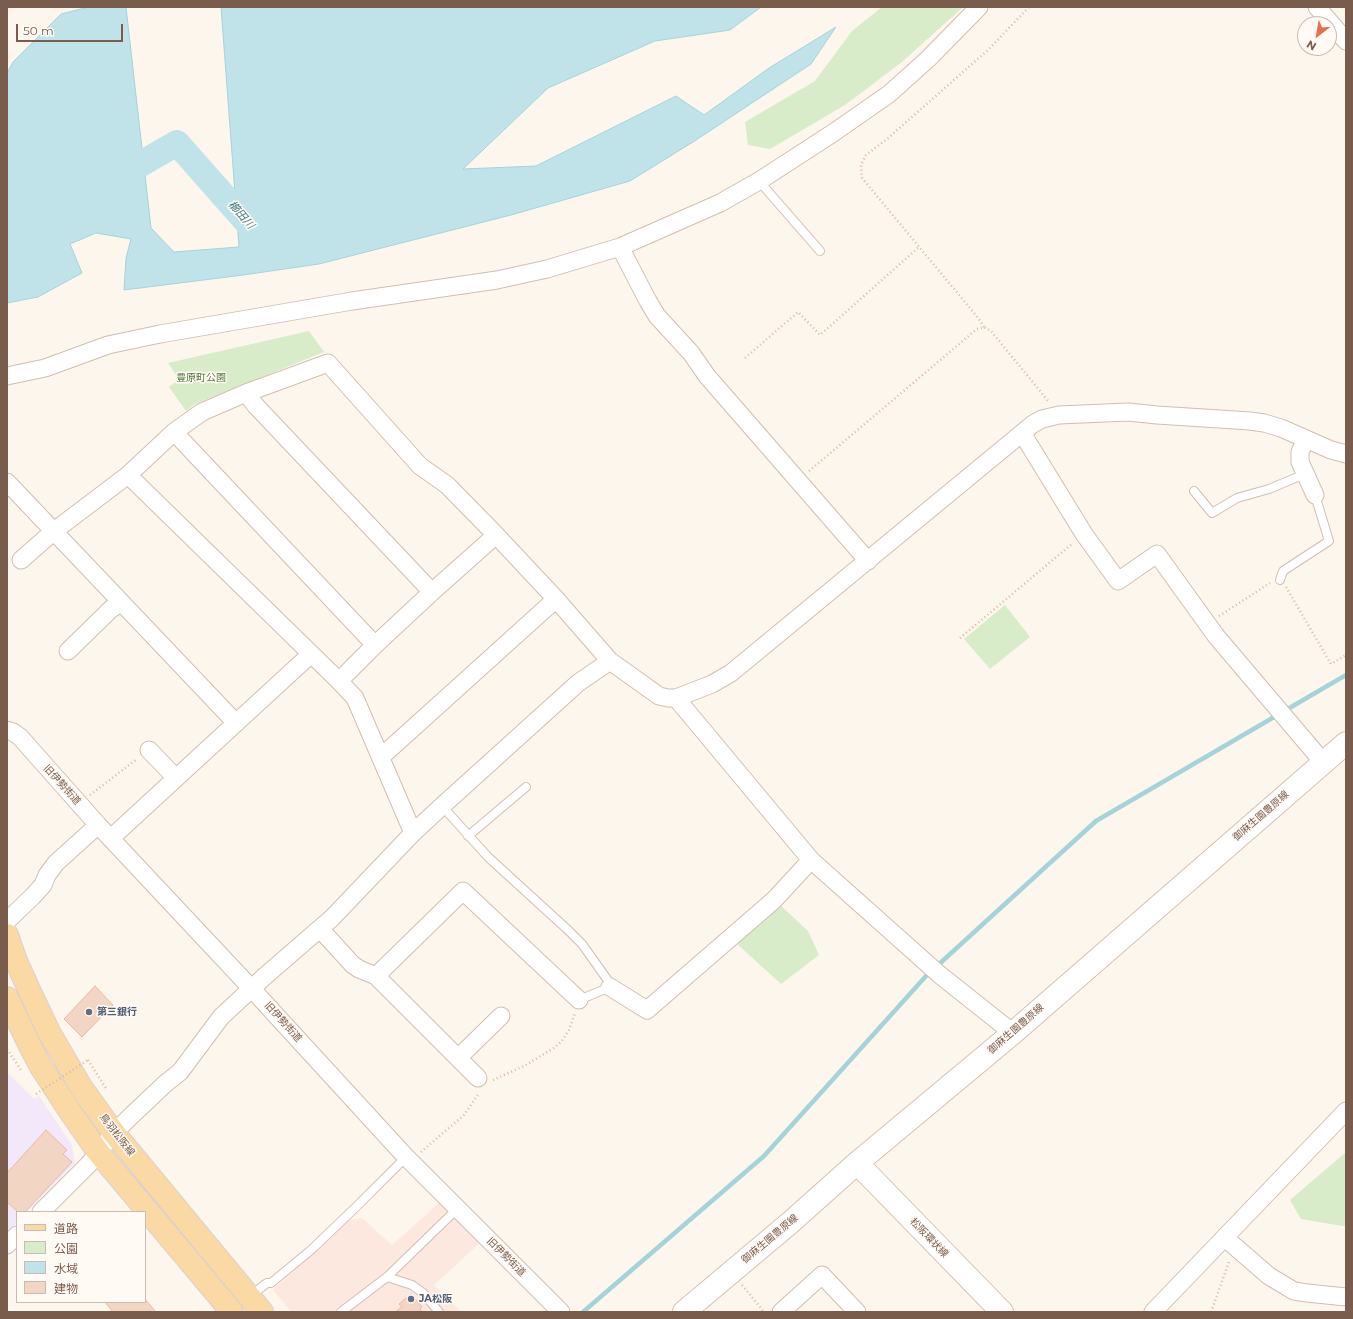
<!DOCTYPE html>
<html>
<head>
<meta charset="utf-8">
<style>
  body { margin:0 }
  #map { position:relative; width:1353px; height:1319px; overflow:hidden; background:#fdf6ec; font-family:Montserrat,"Noto Sans JP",sans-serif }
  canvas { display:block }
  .frame { position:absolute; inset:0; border:8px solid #7a5c4d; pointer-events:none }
  .legend { position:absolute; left:16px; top:1211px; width:130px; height:92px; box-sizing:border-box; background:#fffaf3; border:1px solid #cabbb1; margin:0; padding:5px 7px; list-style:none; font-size:12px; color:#7a5c4d }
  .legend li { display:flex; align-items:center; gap:8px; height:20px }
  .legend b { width:20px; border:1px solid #cabbb1 }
  .north { position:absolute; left:1297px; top:16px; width:40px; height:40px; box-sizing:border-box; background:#fffaf3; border:1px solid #cabbb1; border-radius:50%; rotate:211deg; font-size:11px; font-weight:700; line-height:16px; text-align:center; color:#7a5c4d }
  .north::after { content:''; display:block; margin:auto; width:14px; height:18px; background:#e76f51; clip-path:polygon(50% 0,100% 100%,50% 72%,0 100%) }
  .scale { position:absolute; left:16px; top:24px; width:107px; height:18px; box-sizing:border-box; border:2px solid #7a5c4d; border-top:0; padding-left:5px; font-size:12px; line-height:14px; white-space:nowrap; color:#7a5c4d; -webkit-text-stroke:3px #fffaf3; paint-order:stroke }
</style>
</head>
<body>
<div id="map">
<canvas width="1353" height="1319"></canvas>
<div class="frame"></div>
<ul class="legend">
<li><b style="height:5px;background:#fbd9a5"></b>道路</li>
<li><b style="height:11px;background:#d8ecc9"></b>公園</li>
<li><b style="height:11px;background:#bfe3e8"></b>水域</li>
<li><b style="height:11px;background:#f3d5c3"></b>建物</li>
</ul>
<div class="north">N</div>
<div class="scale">50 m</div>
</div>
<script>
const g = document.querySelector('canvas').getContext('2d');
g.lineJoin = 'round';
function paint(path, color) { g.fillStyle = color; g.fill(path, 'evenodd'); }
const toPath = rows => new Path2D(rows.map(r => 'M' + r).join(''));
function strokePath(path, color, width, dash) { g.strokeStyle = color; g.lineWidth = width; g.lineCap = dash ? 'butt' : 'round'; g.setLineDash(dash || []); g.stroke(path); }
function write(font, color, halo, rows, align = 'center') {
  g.font = font + ' Montserrat,"Noto Sans JP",sans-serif'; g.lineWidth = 3; g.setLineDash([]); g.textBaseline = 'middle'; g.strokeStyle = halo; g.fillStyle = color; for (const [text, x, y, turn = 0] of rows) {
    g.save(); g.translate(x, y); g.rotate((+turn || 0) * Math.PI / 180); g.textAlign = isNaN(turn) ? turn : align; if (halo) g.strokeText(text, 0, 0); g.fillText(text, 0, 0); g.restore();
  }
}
const commercial = toPath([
  [441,1201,482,1241,434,1285,461,1312,291,1312,273,1290,349,1220,362,1218,392,1245]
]);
const education = toPath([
  [7,1072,34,1099,39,1096,72,1145,75,1163,27,1212,17,1212,17,1223,7,1232]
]);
const green = toPath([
  [882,7,963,7,902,62,845,105,770,149,748,145,745,122,815,81,852,31],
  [309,331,324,352,195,404,186,411,169,387,179,379,168,363],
  [1005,605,1030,637,990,669,964,639],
  [779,904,808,931,819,955,781,984,736,943],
  [1346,1152,1346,1226,1342,1226,1301,1219,1290,1200]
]);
const water = toPath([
  [89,7,126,7,151,228,174,252,239,247,221,7,761,7,730,30,655,41,548,88,463,169,536,166,676,96,704,115,769,68,836,27,811,64,693,142,630,181,511,215,319,264,243,275,124,290,126,258,131,239,96,233,70,244,82,273,38,297,7,303,7,73,13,62,61,14,89,7]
]);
const stream = toPath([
  [583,1312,764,1156,926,976,1096,821,1346,675]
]);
const river = toPath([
  [113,180,177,143,259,236]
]);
const building = toPath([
  [95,986,113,1005,82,1037,64,1019,95,986],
  [46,1130,67,1150,63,1154,72,1162,25,1212,18,1212,7,1202,7,1173,46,1130],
  [411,1294,422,1307,420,1309,422,1312,395,1312,402,1307,399,1304,411,1294],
  [145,1299,156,1312,113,1312,105,1302,145,1302,145,1299]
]);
const path = toPath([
  [984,327,979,319,862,178,861,165,866,155,887,139,988,50,1029,7],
  [745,358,798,312,820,335,919,247],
  [809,471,977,329,984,327,991,331,1049,402],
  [1286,587,1331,664,1346,655],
  [1219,616,1270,583],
  [960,638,1073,543],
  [90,795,137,759],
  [7,1049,21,1070],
  [88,1060,107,1090],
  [493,1080,524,1066,554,1048,561,1042,569,1030,575,1013],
  [421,1152,464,1115,479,1093],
  [742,1285,764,1312],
  [1211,1312,1229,1262]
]);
const service = toPath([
  [759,181,820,251],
  [1194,491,1212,513,1237,498,1269,489,1300,476,1305,471],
  [1280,580,1283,571,1329,541,1315,495],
  [442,806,488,857,568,930,582,944,609,982,610,987,579,1000],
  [468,836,526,787],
  [387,1277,458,1208],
  [250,1296,267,1283,271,1283,311,1250,358,1205,406,1157],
  [341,1312,387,1277,412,1285,423,1293,439,1312]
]);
const minor = toPath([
  [1317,7,1346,41],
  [620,247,648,301,657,316,691,353,707,376,868,561],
  [7,376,45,368,108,345,160,334,352,301,497,280,547,269,620,247,720,203,759,181,833,133,889,94,928,59,979,7],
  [246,393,256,406,432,592],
  [174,432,375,645],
  [1022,433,1084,534,1118,581,1157,554,1216,636,1323,762],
  [1306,439,1300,452,1300,462,1315,495],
  [7,482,236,723],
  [21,560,54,531,128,475],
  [68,651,111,609,121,603],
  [339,681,375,645,432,592,496,535],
  [676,698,811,860,940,975,1013,1033],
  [7,730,13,732,20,737,98,825,251,988,406,1157,561,1312],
  [149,750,176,778],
  [381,757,556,599],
  [413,833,355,698,339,681,128,475,174,432,202,412,246,393,328,363,420,466,447,485,496,535,556,599,610,661,659,696,668,698,676,698,712,684,731,673,1033,424,1042,419,1059,415,1128,412,1157,415,1250,421,1264,423,1281,428,1331,450,1346,454],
  [111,838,311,654],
  [7,921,33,896,43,885,47,875,56,863,98,825],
  [320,929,353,965,359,969,376,976,478,1078],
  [376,976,463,891,579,1000],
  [610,987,647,1010,774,900,811,860],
  [458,1058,501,1016],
  [41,1212,89,1164,114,1133,131,1116,166,1083,180,1072,221,1017,264,977,332,918,413,833,442,806,578,683,610,661],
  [1225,1238,1269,1276,1294,1291,1307,1293,1346,1297],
  [7,1245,17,1235],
  [781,1312,822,1275,857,1312],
  [1153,1312,1346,1111]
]);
const secondary = toPath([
  [857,1163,1002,1312],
  [684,1312,791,1222,857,1163,1013,1033,1346,743]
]);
const primary = toPath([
  [7,935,16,961,31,994,49,1032,81,1087,114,1133,262,1312],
  [7,998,30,1046,41,1067,69,1110,98,1152,232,1312]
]);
const pathBridge = toPath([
  [36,1094,88,1060]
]);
const markers = [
  [89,1012,4,"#5c6f8a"],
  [411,1299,4,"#5c6f8a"]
];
const parkNames = [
  ["豊原町公園",201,378]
];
const streetNames = [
  ["旧伊勢街道",62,785,48],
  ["御麻生園豊原線",1261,816,-41],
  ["旧伊勢街道",283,1022,48],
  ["御麻生園豊原線",1016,1029,-41],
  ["鳥羽松阪線",117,1135,52],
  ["松阪環状線",929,1238,46],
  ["御麻生園豊原線",770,1239,-40],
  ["旧伊勢街道",506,1257,45]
];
const serviceNames = [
  ["第三銀行",97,1012],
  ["JA松阪",419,1299]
];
const waterNames = [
  ["櫛田川",241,215,49]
];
paint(commercial, '#fde8e0');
paint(education, '#f3e8fa');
paint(green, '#d8ecc9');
paint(water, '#bfe3e8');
strokePath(water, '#a5d3da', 1);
strokePath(stream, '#a5d3da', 4.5);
strokePath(river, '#bfe3e8', 26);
paint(building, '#f3d5c3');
strokePath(building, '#e6bba3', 1);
strokePath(service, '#d1beb0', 10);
strokePath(minor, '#d1beb0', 19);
strokePath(secondary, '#d6c0b0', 24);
strokePath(primary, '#dad1cd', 24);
strokePath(path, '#d9b8a5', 2.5, [1, 3]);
strokePath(service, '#fff', 8);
strokePath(minor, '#fff', 17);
strokePath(secondary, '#fff', 22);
strokePath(primary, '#fbd9a5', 22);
strokePath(pathBridge, '#d9b8a5', 2.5, [1, 3]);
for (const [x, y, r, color] of markers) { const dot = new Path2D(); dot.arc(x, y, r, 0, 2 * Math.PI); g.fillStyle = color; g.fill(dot); strokePath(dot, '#fffaf3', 1.5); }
write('10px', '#537a41', '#fffaf3', parkNames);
write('10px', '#7a5c4d', '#fffaf3', streetNames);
write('bold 10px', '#4e5e75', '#fffaf3', serviceNames, 'left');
write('italic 11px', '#437c86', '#fffaf3', waterNames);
</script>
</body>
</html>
